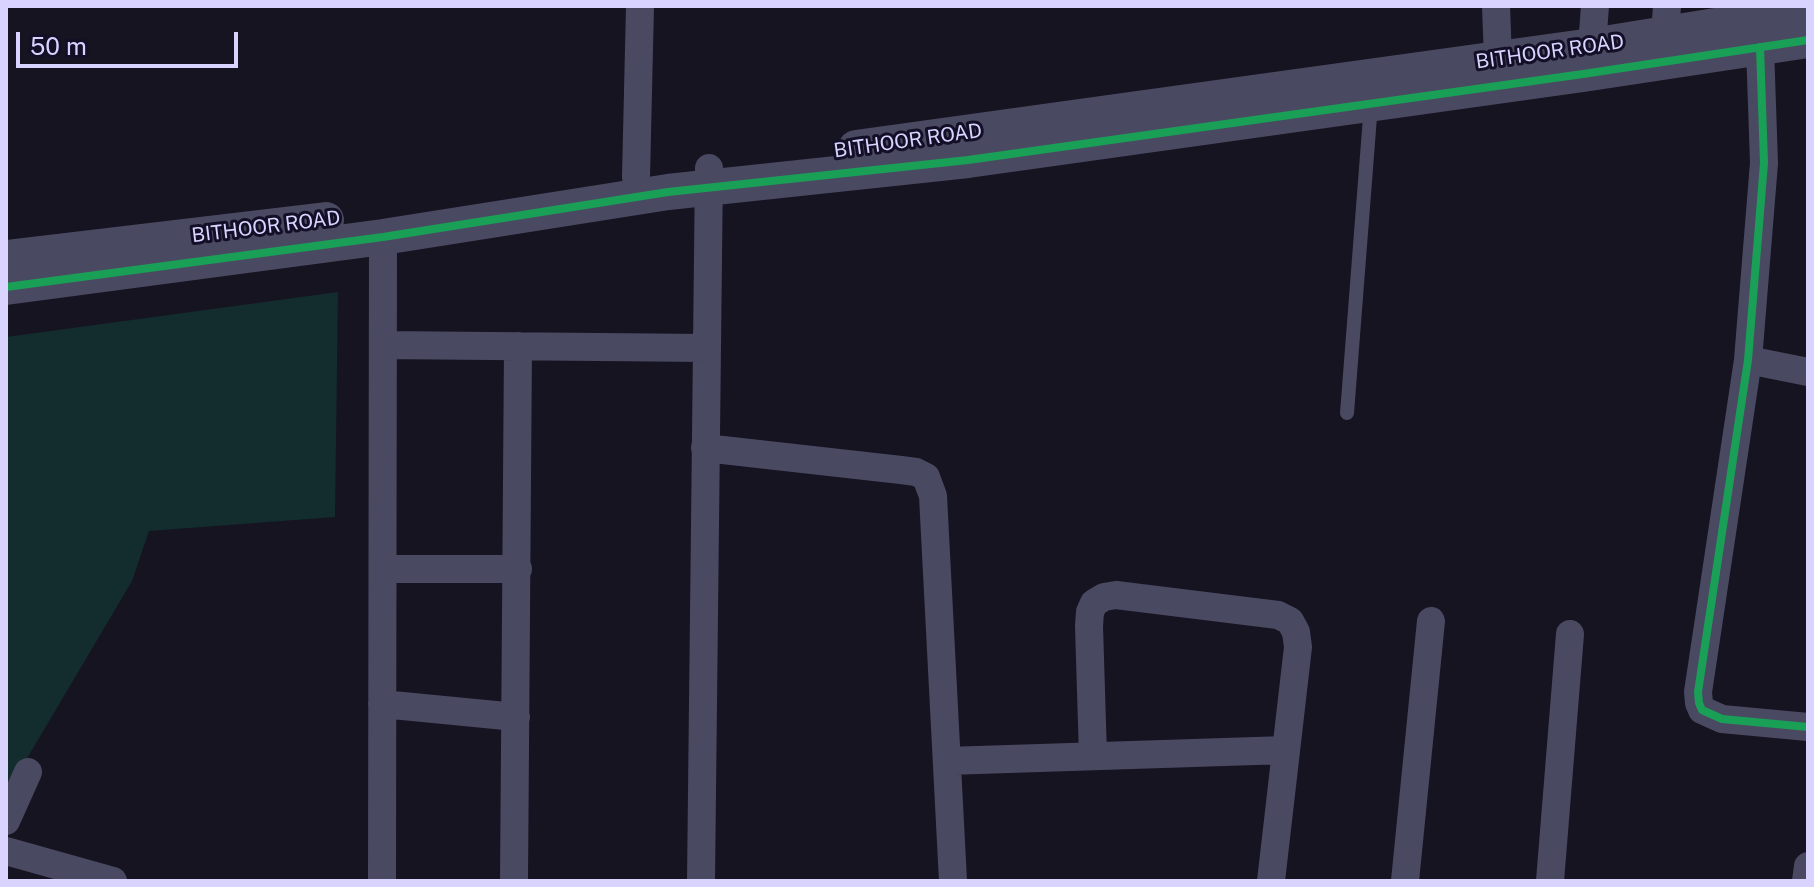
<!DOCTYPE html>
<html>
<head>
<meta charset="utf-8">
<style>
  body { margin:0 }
  #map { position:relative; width:1814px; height:887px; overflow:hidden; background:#161421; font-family:"Public Sans",sans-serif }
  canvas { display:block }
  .frame { position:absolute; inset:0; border:8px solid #d9d4ff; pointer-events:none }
  .scale { position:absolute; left:16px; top:32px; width:222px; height:36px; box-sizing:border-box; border:4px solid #d9d4ff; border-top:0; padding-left:10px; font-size:24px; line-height:28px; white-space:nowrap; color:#d9d4ff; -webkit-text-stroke:6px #130f26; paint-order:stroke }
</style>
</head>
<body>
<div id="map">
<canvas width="1814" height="887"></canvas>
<div class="frame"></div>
<div class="scale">50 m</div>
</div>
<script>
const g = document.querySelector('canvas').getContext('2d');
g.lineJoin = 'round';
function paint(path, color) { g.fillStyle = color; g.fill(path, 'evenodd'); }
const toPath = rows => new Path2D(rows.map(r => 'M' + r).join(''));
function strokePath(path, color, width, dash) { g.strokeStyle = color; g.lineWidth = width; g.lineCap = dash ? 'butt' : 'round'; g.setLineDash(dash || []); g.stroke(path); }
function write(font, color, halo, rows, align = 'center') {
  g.font = font + ' "Public Sans",sans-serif'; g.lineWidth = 6; g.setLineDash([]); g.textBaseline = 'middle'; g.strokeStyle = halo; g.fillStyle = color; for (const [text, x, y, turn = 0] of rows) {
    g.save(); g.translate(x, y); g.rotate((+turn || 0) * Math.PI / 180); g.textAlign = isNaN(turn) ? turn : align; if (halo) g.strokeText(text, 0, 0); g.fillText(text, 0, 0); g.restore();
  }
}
const green = toPath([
  [338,292,335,517,149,531,132,581,6,794,6,337]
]);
const service = toPath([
  [1347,413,1371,104]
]);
const minor = toPath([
  [1496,6,1498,59],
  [1665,35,1667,6],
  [1592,46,1595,6],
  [1760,47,1764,163,1748,360,1698,692,1699,703,1702,710,1722,719,1808,727],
  [636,177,640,6],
  [384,345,706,348],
  [1748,360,1808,372],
  [705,448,901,470,916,472,926,477,933,496,953,881],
  [383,569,518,569],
  [382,704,516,717],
  [1093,756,1089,626,1090,612,1094,603,1104,597,1116,595,1278,615,1290,621,1296,632,1298,647,1271,881],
  [947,761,1286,750],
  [6,821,28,772],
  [6,851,113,881],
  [382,881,383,237],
  [514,881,518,346],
  [701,881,709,168],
  [1405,881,1431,621],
  [1550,881,1570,634],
  [1806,881,1808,866]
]);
const tertiary = toPath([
  [856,148,1592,46,1808,11],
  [6,258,326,220],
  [6,287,383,237,668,192,968,160,1583,74,1808,40]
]);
const cycleway = toPath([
  [1760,47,1764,163,1748,360,1698,692,1699,703,1702,710,1722,719,1808,727],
  [6,287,383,237,668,192,968,160,1583,74,1808,40]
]);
const streetNames = [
  ["BITHOOR ROAD",1550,52,-8],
  ["BITHOOR ROAD",908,141,-8],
  ["BITHOOR ROAD",266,227,-7]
];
paint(green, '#132c2d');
strokePath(service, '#4a4962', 14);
strokePath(minor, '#4a4962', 28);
strokePath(tertiary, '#4a4962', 36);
strokePath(cycleway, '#1a9f57', 8);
write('20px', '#d9d4ff', '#130f26', streetNames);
</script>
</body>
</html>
